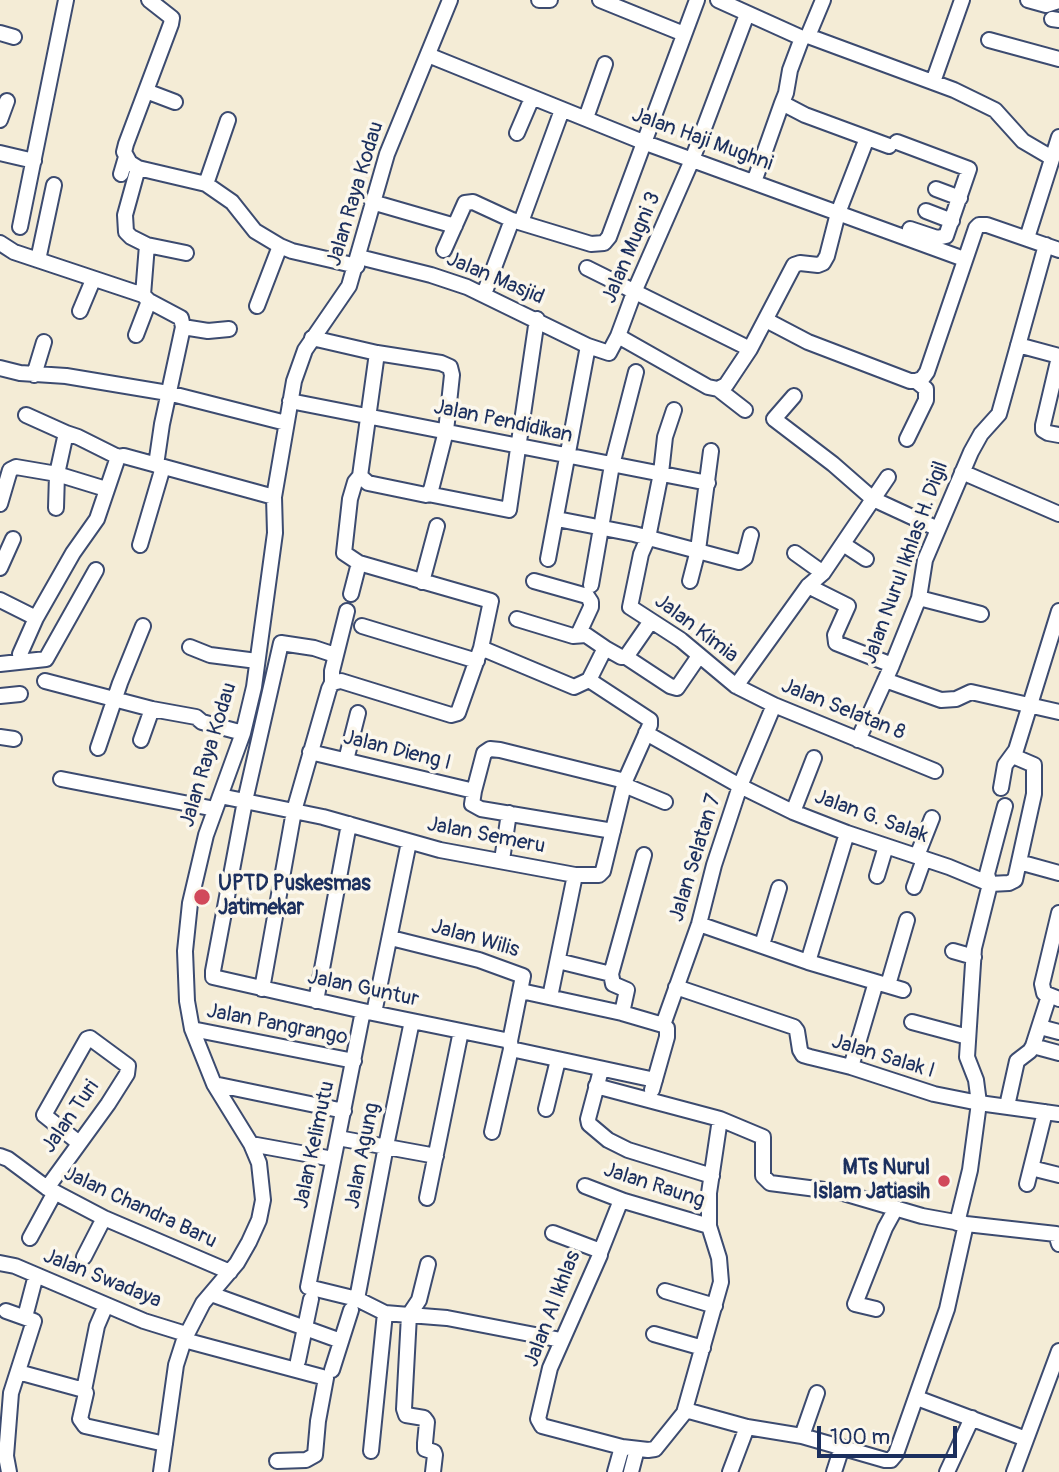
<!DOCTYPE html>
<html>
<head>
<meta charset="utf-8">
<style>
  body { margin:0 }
  #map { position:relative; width:1059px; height:1472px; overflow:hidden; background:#f4ecd6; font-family:Pangolin,sans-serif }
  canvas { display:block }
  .scale { position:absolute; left:817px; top:1426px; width:140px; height:32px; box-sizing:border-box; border:4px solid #1b2f5e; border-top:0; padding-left:9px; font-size:21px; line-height:24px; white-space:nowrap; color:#1b2f5e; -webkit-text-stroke:5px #fbf7ec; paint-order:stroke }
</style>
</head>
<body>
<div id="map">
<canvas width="1059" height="1472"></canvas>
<div class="scale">100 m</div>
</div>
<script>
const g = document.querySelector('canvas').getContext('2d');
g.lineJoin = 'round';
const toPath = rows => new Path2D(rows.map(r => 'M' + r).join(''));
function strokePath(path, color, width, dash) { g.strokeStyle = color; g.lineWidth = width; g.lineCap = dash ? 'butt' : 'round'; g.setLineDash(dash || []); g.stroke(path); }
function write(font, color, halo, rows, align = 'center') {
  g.font = font + ' Pangolin,sans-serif'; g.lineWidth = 7; g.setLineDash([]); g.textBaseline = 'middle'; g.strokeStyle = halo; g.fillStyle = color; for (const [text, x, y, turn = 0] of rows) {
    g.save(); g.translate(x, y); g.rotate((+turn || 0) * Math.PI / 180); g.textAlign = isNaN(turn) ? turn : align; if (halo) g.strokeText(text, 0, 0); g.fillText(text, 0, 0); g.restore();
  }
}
const minor = toPath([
  [149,0,172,18,171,24,126,144,124,152,130,163,138,168,206,184,232,202,255,231,280,246,292,251,357,266],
  [539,0,550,0],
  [600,0,684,34],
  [718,0,802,38,808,36,954,90,995,110,1023,141,1052,158],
  [1028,0,1046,5,1059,1],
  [1052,19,1059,20],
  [0,33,14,37],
  [808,36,823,0],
  [802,38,790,70,786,93,782,103,805,115,889,146],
  [989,40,1059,59],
  [428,55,643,142,964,259],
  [933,82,962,0],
  [146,91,175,102],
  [586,118,605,64],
  [0,120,7,101],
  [517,133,532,98],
  [897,142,969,169,946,236,937,238,910,229],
  [0,153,34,161],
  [138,168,125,215,126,232,131,237,147,245,143,295],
  [121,174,126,157],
  [754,182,782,103],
  [206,184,228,120],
  [936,189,960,198],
  [372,202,455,226],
  [926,211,952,221],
  [521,222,562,110],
  [20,227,66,0],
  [1027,238,1059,137],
  [0,243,14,252,143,295,149,301,181,318,183,327,162,424,156,465],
  [147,245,186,253],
  [444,250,465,203,473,202,512,220],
  [359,257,431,275,467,287,588,346,609,353,618,336,635,290,692,160,747,14],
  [38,260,54,185],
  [587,268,750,349],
  [484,294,512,220,591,244,604,243,609,237,697,0],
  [257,306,280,246],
  [80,311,93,280],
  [766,320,808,342,910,381,916,381,922,379,927,372,976,228,979,225,987,225,1059,250],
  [183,327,208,331,229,329],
  [136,335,149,301],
  [618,336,708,387,718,389,726,385,750,349,794,265,800,263,818,265,823,263,827,256,838,213,867,138],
  [312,338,377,353,441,363,450,367,452,375,446,431,431,490,426,495,368,483,360,476,377,353],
  [1018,345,1059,356],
  [1059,357,1043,425,1043,430,1048,433,1059,435],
  [0,368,20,373,66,376,168,393,286,423],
  [34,375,44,342],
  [718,389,745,410],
  [794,396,774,419,833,464,873,499,938,529],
  [290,401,708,483],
  [674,410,665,437,661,473,648,538,641,554,630,607,681,640,736,686,774,705,935,771],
  [26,415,66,433],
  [907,439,926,400,926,389,916,381],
  [962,472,1059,514],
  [428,494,509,510,537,319],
  [0,504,10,470,16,467,57,474,106,489],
  [56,508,57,474,66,433,78,437,118,457],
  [557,519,634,534,739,562,745,558,751,535],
  [843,544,866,559],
  [140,545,163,467],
  [795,553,823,573],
  [548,559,588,346],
  [0,568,13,539],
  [534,581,587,596,591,602,591,607,578,635],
  [690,581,698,550,711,451],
  [422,582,437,526],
  [591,585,612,465,636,372],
  [808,586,848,606,835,635,836,643,892,665],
  [351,594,359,563],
  [919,598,981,614],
  [0,600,36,618],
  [517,619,573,636,586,635,605,648],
  [362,626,477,661],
  [190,647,210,655,257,661],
  [481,648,574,687,589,680],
  [20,654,36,618,73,553,97,519,118,457,124,456,274,497],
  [335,655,314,648,281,643,245,801,213,971,213,977,363,1011,510,1041],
  [626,657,670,686,677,688,699,656],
  [0,664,46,659,96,570],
  [589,680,605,648,621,657,626,657,651,621],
  [885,680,941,700,956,699,971,692,1059,712],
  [45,681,152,709,196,717,202,722,243,733],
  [332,683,332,671,347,611],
  [736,686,808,586,823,573,888,477],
  [0,696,20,694],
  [646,733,740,786,793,812,847,833,949,867,990,884,1009,883,1015,880,1034,794,1034,765,1013,756],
  [0,737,14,739],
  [141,740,152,709],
  [858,740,892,665,919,598,925,560,971,452,981,434,999,414,1046,245],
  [98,748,120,683,143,626],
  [310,752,474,791],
  [346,760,358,713],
  [61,779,215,809],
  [624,785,665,802],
  [1001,788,1005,765,1016,750,1059,611],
  [220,796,323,817,440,850,575,875,599,875,603,871,625,781,650,725,650,720,589,680],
  [793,812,814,758],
  [613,831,481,809,472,804,474,791,484,753,490,749,500,750,625,781],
  [917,856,932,818],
  [502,860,509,813],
  [1019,862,1059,873],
  [877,876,886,846],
  [990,884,987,874,1005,806],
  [914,887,924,859],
  [1059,913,1042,984,1044,993,1059,999],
  [699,924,808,962,903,990],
  [391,938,479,960,523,976,510,1041,511,1049,492,1132],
  [762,945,779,888],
  [953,951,974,957],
  [558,961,611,974],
  [808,962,847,833],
  [888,985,907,920],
  [676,987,794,1027,797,1031,800,1050,803,1055,810,1057,851,1067,934,1094,979,1103,1059,1114],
  [262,989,294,811,329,689,332,683,341,681,451,715,458,713,481,648,491,601,359,563,344,553,350,499,355,482,360,476],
  [521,991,622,1013,663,1025],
  [550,997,575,875],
  [316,1001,349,824],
  [363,1011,308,1287,357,1299,385,1313,409,1315,419,1300,428,1264],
  [374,1013,409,842],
  [622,1013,627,990,613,984,611,974,644,855],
  [912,1022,968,1037],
  [663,1025,699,924,714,865,740,786,774,705],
  [1040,1027,1059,1032],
  [192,1029,354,1061],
  [1033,1046,1059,1053],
  [511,1049,655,1080],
  [851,1067,876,982],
  [601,1070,588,1119,589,1124,608,1140,628,1150,712,1176],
  [214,1084,344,1111],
  [652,1090,667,1037,667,1028,663,1025],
  [1007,1106,1017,1061,1030,1051,1033,1046,1049,996],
  [546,1109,558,1060],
  [338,1138,436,1156],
  [251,1144,333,1159],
  [0,1156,8,1159,47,1188,104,1218,230,1272],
  [1031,1168,1059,1175],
  [1027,1184,1045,1112],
  [585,1186,624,1201,709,1226],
  [47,1188,108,1104,127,1074,128,1066,90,1038,87,1039,44,1115,79,1143],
  [427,1198,461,1031],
  [957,1223,970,1170,979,1103,976,1080,967,1057,974,948,990,884],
  [966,1224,1056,1234,1059,1244],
  [553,1233,598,1250,600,1255,550,1368,538,1419,542,1426,622,1447,648,1450,655,1449,684,1413,689,1411,747,1427,802,1436,885,1460,891,1460,896,1454,947,1309,966,1224,922,1216,840,1192,770,1183,763,1176,763,1137,720,1119,596,1086],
  [30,1238,55,1192],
  [600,1253,621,1200],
  [84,1257,104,1218],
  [0,1263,15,1266,144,1321,186,1334],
  [665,1291,715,1306],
  [211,1294,341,1341],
  [357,1299,386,1146,412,1021],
  [876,1309,855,1304,885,1228,896,1208],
  [6,1311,34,1321,11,1393,6,1456,9,1472],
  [25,1317,36,1275],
  [654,1334,703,1348],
  [184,1340,326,1378,318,1421,315,1455,306,1460,277,1461],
  [298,1361,311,1299],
  [332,1370,351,1310],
  [18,1372,84,1390,86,1393,80,1419,85,1426,165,1444],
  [84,1390,97,1326,106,1305],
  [917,1398,1026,1439],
  [684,1413,721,1282,719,1258,709,1226,709,1193,720,1119],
  [802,1436,817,1393],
  [371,1451,385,1313],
  [161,1472,176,1365,184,1340,203,1303,237,1263,249,1242,259,1220,263,1200,259,1163,251,1144,214,1084,192,1029,187,1001,185,951,190,903,206,835,243,733,254,687,275,533,274,497,294,381,305,350,349,286,387,154,450,0],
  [433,1472,435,1455,434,1452,425,1449,425,1443,427,1422,424,1418,406,1415,404,1409,409,1315,447,1318,561,1340],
  [615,1472,622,1447],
  [631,1472,637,1449],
  [730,1472,747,1427],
  [834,1472,842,1447],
  [947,1472,972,1418],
  [1014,1472,1059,1351]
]);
const markers = [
  [202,897,9,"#d1495b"],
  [944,1181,7,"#d1495b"]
];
const streetNames = [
  ["Jalan Haji Mughni",702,140,20],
  ["Jalan Raya Kodau",356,194,-73],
  ["Jalan Mugni 3",632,248,-67],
  ["Jalan Masjid",495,279,23],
  ["Jalan Pendidikan",503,422,12],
  ["Jalan Nurul Ikhlas H. Digil",906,563,-70],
  ["Jalan Kimia",696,629,37],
  ["Jalan Selatan 8",843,710,22],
  ["Jalan Dieng I",397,751,14],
  ["Jalan Raya Kodau",209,755,-73],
  ["Jalan G. Salak",871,817,20],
  ["Jalan Semeru",486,836,11],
  ["Jalan Selatan 7",696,858,-73],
  ["Jalan Wilis",475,939,16],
  ["Jalan Guntur",363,989,12],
  ["Jalan Pangrango",277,1025,11],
  ["Jalan Salak I",883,1057,17],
  ["Jalan Turi",71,1117,-55],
  ["Jalan Kelimutu",315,1145,-78],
  ["Jalan Agung",363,1156,-79],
  ["Jalan Raung",654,1186,18],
  ["Jalan Chandra Baru",140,1208,25],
  ["Jalan Swadaya",102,1279,22],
  ["Jalan Al Ikhlas",553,1309,-69]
];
const poiNames = [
  ["UPTD Puskesmas",218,885],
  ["Jatimekar",218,909],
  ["MTs Nurul",930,1169,"right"],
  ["Islam Jatiasih",930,1193,"right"]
];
strokePath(minor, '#3c4b70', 18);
strokePath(minor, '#fff', 14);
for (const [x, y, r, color] of markers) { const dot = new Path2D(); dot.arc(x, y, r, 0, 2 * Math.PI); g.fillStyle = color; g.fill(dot); strokePath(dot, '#fbf7ec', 2.5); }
write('21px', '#1b2f5e', '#fbf7ec', streetNames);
write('bold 21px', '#1b2f5e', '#fbf7ec', poiNames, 'left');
</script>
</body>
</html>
